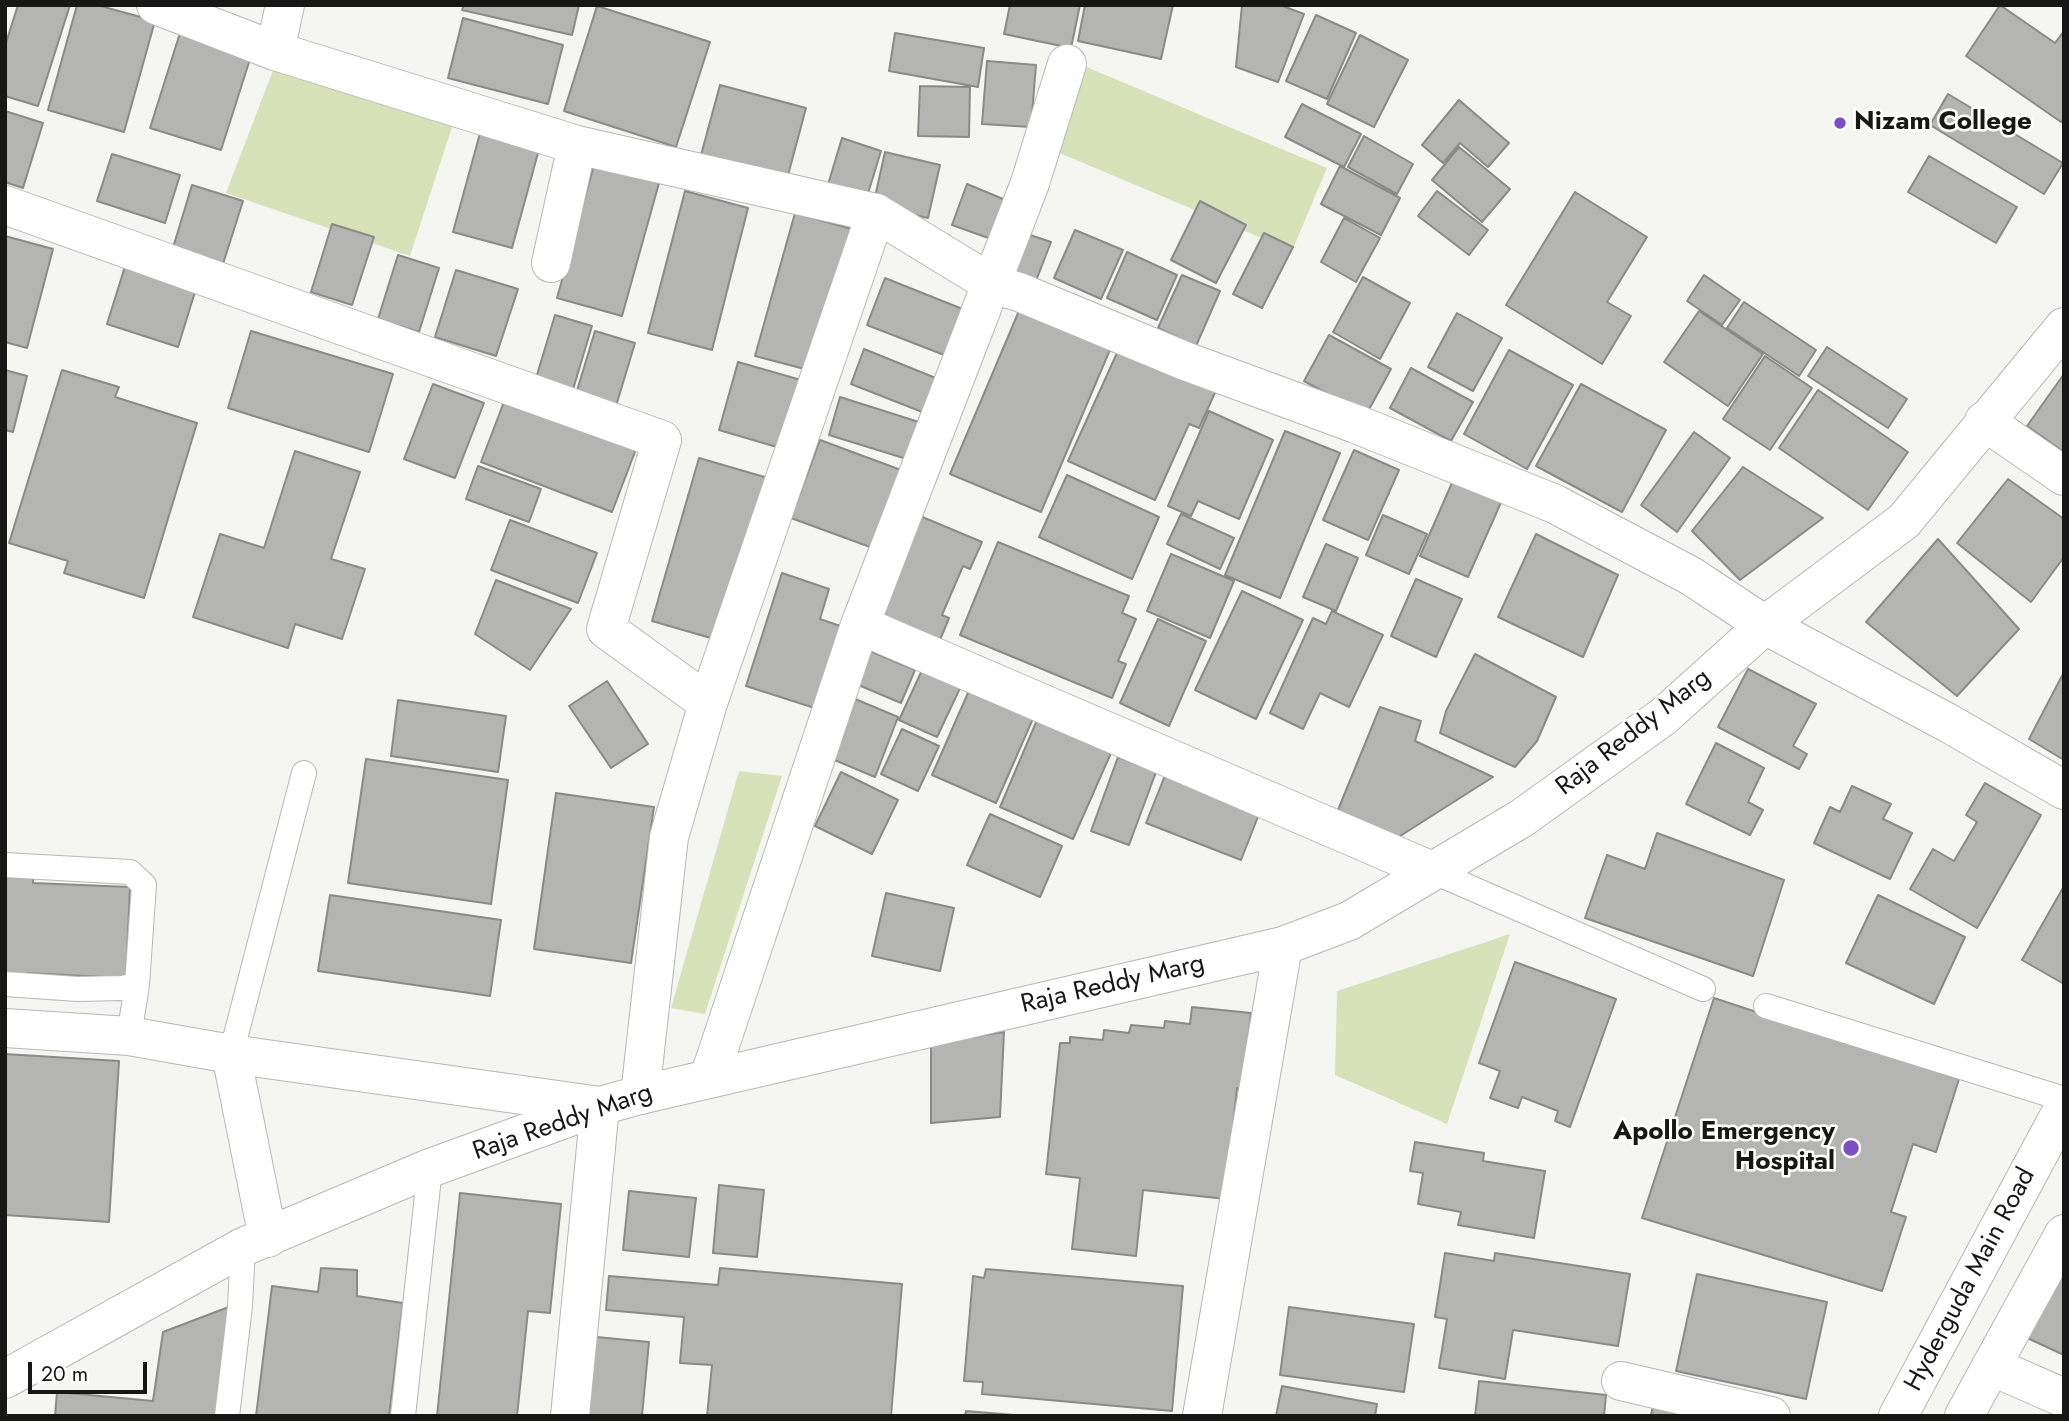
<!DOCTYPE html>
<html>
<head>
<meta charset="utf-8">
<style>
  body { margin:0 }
  #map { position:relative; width:2069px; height:1421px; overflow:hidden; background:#f5f6f2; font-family:Jost,sans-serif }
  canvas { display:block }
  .frame { position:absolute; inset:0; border:7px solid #171816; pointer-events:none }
  .scale { position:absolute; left:28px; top:1362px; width:119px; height:32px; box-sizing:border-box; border:4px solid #171816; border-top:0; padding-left:9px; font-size:21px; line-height:24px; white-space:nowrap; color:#171816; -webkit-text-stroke:5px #fff; paint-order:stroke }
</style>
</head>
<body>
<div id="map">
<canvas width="2069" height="1421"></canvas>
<div class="frame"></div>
<div class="scale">20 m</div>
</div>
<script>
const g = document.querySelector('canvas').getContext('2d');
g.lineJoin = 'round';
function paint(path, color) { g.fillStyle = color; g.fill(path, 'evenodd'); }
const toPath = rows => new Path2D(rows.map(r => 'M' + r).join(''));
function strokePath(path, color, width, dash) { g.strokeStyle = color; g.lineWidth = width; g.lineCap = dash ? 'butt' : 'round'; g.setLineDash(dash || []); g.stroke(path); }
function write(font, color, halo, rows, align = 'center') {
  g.font = font + ' Jost,sans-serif'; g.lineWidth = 5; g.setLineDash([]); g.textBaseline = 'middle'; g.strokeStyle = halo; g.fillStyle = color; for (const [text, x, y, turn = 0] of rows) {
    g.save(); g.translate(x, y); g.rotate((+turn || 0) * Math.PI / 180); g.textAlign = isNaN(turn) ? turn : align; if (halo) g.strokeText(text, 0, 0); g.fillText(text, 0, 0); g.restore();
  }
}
const green = toPath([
  [275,65,453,124,410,256,226,193],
  [1084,66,1327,168,1292,251,1050,149],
  [739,771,782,776,705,1014,671,1008],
  [1510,934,1447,1124,1335,1075,1337,991]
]);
const building = toPath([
  [18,5,70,5,38,106,5,96,5,46,18,5],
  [77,5,97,5,155,21,124,132,48,110,77,5],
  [464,5,579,5,572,35,462,10,464,5],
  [1010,5,1080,5,1071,48,1004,34,1010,5],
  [1085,5,1173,5,1161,59,1078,41,1085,5],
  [1242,5,1280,5,1304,14,1278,82,1236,67,1242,5],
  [2000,5,2055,43,2064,31,2064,118,2061,122,1966,56,2000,5],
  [597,6,710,42,676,147,564,111,597,6],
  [1316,15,1356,33,1327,99,1286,81,1316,15],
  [463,18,563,45,548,104,448,78,463,18],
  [180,33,251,56,221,150,150,128,180,33],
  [895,33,984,48,978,87,889,71,895,33],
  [1360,35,1408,60,1374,127,1327,104,1360,35],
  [987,61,1036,65,1031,127,982,124,987,61],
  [720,85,806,108,787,179,701,155,720,85],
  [920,86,970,87,969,137,918,136,920,86],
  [1948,94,2063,163,2044,194,1930,125,1948,94],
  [1459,100,1509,143,1488,167,1460,143,1443,163,1422,145,1459,100],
  [1302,104,1361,134,1344,167,1285,137,1302,104],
  [5,111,43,123,23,188,5,182,5,111],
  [482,126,541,142,512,248,453,232,482,126],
  [1364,136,1413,164,1397,194,1348,167,1364,136],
  [842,138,881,151,866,200,827,188,842,138],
  [1459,147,1510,189,1482,222,1432,180,1459,147],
  [885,152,940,165,928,218,873,206,885,152],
  [112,154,180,175,165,223,97,201,112,154],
  [1929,156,2017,207,1996,243,1908,192,1929,156],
  [594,165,659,183,622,316,557,298,594,165],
  [1340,166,1400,198,1381,235,1321,204,1340,166],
  [967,184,1008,201,994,240,952,225,967,184],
  [192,185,243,201,222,267,172,251,192,185],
  [685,191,748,208,712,350,648,333,685,191],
  [1437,191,1488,230,1469,255,1418,216,1437,191],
  [1575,192,1647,237,1607,302,1631,316,1602,364,1506,305,1575,192],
  [1200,201,1246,225,1216,283,1171,260,1200,201],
  [795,213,855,230,816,372,755,356,795,213],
  [1344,218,1380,238,1356,282,1321,262,1344,218],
  [332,224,374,237,352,305,311,292,332,224],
  [1075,230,1123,250,1101,299,1054,278,1075,230],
  [1018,231,1051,242,1034,286,1004,274,1018,231],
  [1264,233,1293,247,1262,308,1233,294,1264,233],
  [5,236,53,249,27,348,5,342,5,236],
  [1127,252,1177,275,1157,320,1107,298,1127,252],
  [398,255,439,268,419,332,378,319,398,255],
  [127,260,198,282,178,347,107,324,127,260],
  [456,270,518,289,496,356,435,337,456,270],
  [1182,275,1220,291,1196,346,1158,328,1182,275],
  [1704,275,1740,300,1722,325,1687,301,1704,275],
  [1363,277,1410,303,1380,359,1333,332,1363,277],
  [885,278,970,312,952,358,867,325,885,278],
  [1024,299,1115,338,1041,512,950,474,1024,299],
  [1744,302,1816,350,1799,376,1727,328,1744,302],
  [1699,311,1763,354,1728,406,1664,362,1699,311],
  [1457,313,1502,338,1473,391,1428,367,1457,313],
  [555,315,592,326,571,396,534,385,555,315],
  [251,331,393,374,369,452,228,408,251,331],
  [595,331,635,343,616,406,576,394,595,331],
  [1329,335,1391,369,1366,415,1304,381,1329,335],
  [1122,342,1218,386,1199,428,1189,424,1155,500,1068,461,1122,342],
  [1827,347,1907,399,1888,428,1808,376,1827,347],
  [864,349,948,383,935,417,851,384,864,349],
  [1509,350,1573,385,1527,469,1464,434,1509,350],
  [1765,356,1812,388,1770,450,1723,419,1765,356],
  [738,362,808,382,787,450,719,430,738,362],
  [1411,368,1473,402,1451,441,1390,408,1411,368],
  [5,370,27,376,13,432,5,430,5,370],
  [62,370,119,387,115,397,197,423,144,598,64,573,68,561,9,543,62,370],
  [2064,374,2064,452,2027,426,2064,374],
  [433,384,484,403,455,478,404,459,433,384],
  [1581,384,1666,430,1622,512,1536,466,1581,384],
  [1818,390,1908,452,1868,510,1779,448,1818,390],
  [507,394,638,444,612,512,481,462,507,394],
  [840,397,922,423,910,460,829,435,840,397],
  [1209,411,1273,440,1239,519,1198,501,1191,516,1168,506,1209,411],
  [1285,431,1340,453,1280,598,1225,575,1285,431],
  [1694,432,1730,458,1677,532,1641,505,1694,432],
  [820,440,909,473,881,551,791,518,820,440],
  [1354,450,1399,470,1368,540,1323,520,1354,450],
  [295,451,360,472,331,559,365,569,342,639,295,624,288,648,193,617,220,534,264,548,295,451],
  [699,458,768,478,721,641,652,621,699,458],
  [478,466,541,489,529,522,466,499,478,466],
  [1743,467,1823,518,1740,580,1692,531,1743,467],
  [1067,475,1159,517,1132,579,1039,537,1067,475],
  [1455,476,1503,498,1468,577,1420,556,1455,476],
  [2008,479,2064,519,2064,557,2031,602,1957,543,2008,479],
  [1181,514,1234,538,1220,569,1167,544,1181,514],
  [1383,515,1427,534,1409,574,1366,555,1383,515],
  [920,516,982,542,970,569,963,566,942,615,949,618,938,645,876,618,920,516],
  [510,520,597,553,578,603,491,570,510,520],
  [1536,534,1618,575,1583,657,1498,617,1536,534],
  [1938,539,2019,629,1957,696,1866,622,1938,539],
  [998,542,1129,596,1122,613,1136,619,1118,661,1126,664,1112,698,960,635,998,542],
  [1326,544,1358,558,1336,611,1303,597,1326,544],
  [1171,554,1234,581,1210,638,1147,611,1171,554],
  [782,573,829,589,820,619,849,629,824,711,746,686,782,573],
  [1416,579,1462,599,1436,657,1391,636,1416,579],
  [496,580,571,609,530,670,475,634,496,580],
  [1242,591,1303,620,1256,719,1195,690,1242,591],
  [1332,611,1383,635,1349,707,1320,693,1303,729,1270,713,1313,618,1326,624,1332,611],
  [1158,619,1206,641,1169,726,1120,703,1158,619],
  [863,648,915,670,901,703,849,681,863,648],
  [1475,654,1556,697,1537,741,1515,767,1440,733,1446,711,1475,654],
  [924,666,962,684,937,737,899,720,924,666],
  [1748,669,1816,704,1793,746,1807,754,1799,769,1718,727,1748,669],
  [2064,672,2064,760,2029,739,2064,672],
  [607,681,648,744,611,768,569,706,607,681],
  [971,686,1035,714,996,803,932,775,971,686],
  [848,696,898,717,875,777,825,756,848,696],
  [398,700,506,716,498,772,391,756,398,700],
  [1380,707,1421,721,1415,741,1493,777,1397,838,1338,810,1380,707],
  [1037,720,1111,753,1073,839,1000,807,1037,720],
  [902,729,939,746,918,791,881,774,902,729],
  [1716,743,1764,768,1748,802,1763,810,1750,835,1686,804,1716,743],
  [1118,757,1156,772,1129,845,1091,831,1118,757],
  [366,759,508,780,491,904,348,883,366,759],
  [841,772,898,800,872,854,815,826,841,772],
  [1166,773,1261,809,1241,860,1146,823,1166,773],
  [1985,783,2041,815,1977,928,1910,889,1933,849,1954,861,1977,822,1966,815,1985,783],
  [1852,786,1891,804,1883,819,1912,833,1890,879,1814,843,1830,807,1840,812,1852,786],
  [556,793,654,807,631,963,534,949,556,793],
  [990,814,1062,846,1040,897,967,865,990,814],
  [1657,833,1784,880,1753,976,1585,918,1607,855,1645,869,1657,833],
  [5,873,33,875,33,883,130,887,126,978,27,973,26,980,5,979,5,873],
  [2064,886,2064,984,2022,960,2064,886],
  [886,893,954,908,940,971,872,956,886,893],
  [330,895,501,920,490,996,318,971,330,895],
  [1878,895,1965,937,1934,1004,1846,963,1878,895],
  [1515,962,1616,999,1570,1127,1555,1121,1558,1111,1522,1097,1518,1108,1490,1098,1500,1071,1479,1063,1515,962],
  [1714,998,1959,1079,1936,1152,1913,1144,1891,1212,1906,1217,1882,1291,1642,1218,1714,998],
  [1192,1007,1251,1013,1243,1089,1237,1088,1226,1199,1143,1190,1136,1256,1072,1249,1080,1178,1046,1174,1060,1043,1070,1043,1070,1037,1103,1040,1104,1030,1129,1033,1131,1025,1164,1028,1165,1021,1190,1024,1192,1007],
  [1004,1032,1000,1117,931,1123,931,1043,1004,1032],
  [5,1054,119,1061,109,1222,5,1215,5,1054],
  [1415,1142,1484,1153,1483,1161,1545,1171,1534,1238,1458,1225,1461,1212,1418,1204,1423,1173,1410,1171,1415,1142],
  [719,1185,764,1190,757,1257,713,1253,719,1185],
  [629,1191,696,1198,689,1257,623,1250,629,1191],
  [460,1193,561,1204,550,1313,528,1311,517,1416,437,1416,460,1193],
  [2064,1247,2064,1355,2023,1336,2064,1247],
  [1445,1253,1494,1261,1495,1253,1630,1274,1618,1346,1513,1330,1505,1379,1439,1368,1447,1319,1435,1317,1445,1253],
  [321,1268,357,1270,357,1296,403,1303,389,1416,256,1416,272,1286,318,1292,321,1268],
  [720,1268,902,1284,891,1416,707,1416,712,1365,680,1363,684,1317,606,1310,609,1276,718,1285,720,1268],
  [986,1269,1183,1286,1172,1411,982,1394,983,1382,964,1381,973,1276,984,1278,986,1269],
  [1697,1274,1827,1302,1806,1399,1676,1371,1697,1274],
  [234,1305,219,1416,55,1416,57,1392,153,1401,163,1332,234,1305],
  [1289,1307,1414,1324,1404,1392,1280,1375,1289,1307],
  [586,1336,649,1342,642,1416,577,1416,586,1336],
  [1479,1381,1606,1395,1604,1416,1475,1416,1479,1381],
  [1282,1386,1377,1404,1375,1416,1276,1416,1282,1386],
  [1654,1399,1750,1416,1651,1416,1654,1399],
  [966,1411,1026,1416,965,1416,966,1411]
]);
const lane = toPath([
  [5,865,130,872,144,885,137,985,122,988,78,989,5,984],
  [1432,871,1703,989],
  [1766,1006,2064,1099],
  [129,1036,137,985],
  [231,1054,304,773],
  [227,1416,240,1306,243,1247],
  [403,1416,430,1168]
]);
const street = toPath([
  [275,51,285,5],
  [1067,64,1030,183,860,625,1432,871],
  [5,205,662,440,606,629,708,703],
  [551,263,577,145],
  [1984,421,2064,476],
  [5,1028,129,1036,231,1054,600,1106,570,1416],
  [231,1054,268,1238],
  [709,1078,860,625],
  [640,1095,669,837,708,703,876,213],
  [1991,1366,2064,1398],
  [1621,1381,1771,1416],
  [1202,1416,1283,946]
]);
const secondary = toPath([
  [156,5,275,51,577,145,876,213,992,284,1019,292,1185,361,1356,424,1555,504,1691,576,1765,625,1950,724,2064,790],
  [5,1379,243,1247,430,1168,600,1106,640,1095,1283,946,1349,921,1522,818,1664,716,1765,625,1904,521,2064,327],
  [1898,1416,2064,1107],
  [1964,1416,2064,1234]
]);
const markers = [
  [1840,123,7,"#7c4ec7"],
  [1851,1148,9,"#7c4ec7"]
];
const poiNames = [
  ["Nizam College",1854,123],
  ["Apollo Emergency",1835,1133,"right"],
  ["Hospital",1835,1163,"right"]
];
const streetNames = [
  ["Raja Reddy Marg",1634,733,-38],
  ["Raja Reddy Marg",1113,985,-13],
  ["Raja Reddy Marg",563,1123,-19],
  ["Hyderguda Main Road",1971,1280,-62]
];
paint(green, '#d8e2b8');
paint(building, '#b4b5b2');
strokePath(building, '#8a8b87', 2);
strokePath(lane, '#b7b8b5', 26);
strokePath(street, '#b7b8b5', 40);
strokePath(secondary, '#b7b8b5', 40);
strokePath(lane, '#fff', 24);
strokePath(street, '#fff', 38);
strokePath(secondary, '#fff', 38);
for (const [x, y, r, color] of markers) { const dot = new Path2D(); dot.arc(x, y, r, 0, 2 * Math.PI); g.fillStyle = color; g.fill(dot); strokePath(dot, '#fff', 2.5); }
write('bold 26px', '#171816', '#fff', poiNames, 'left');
write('26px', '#171816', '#fff', streetNames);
</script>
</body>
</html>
